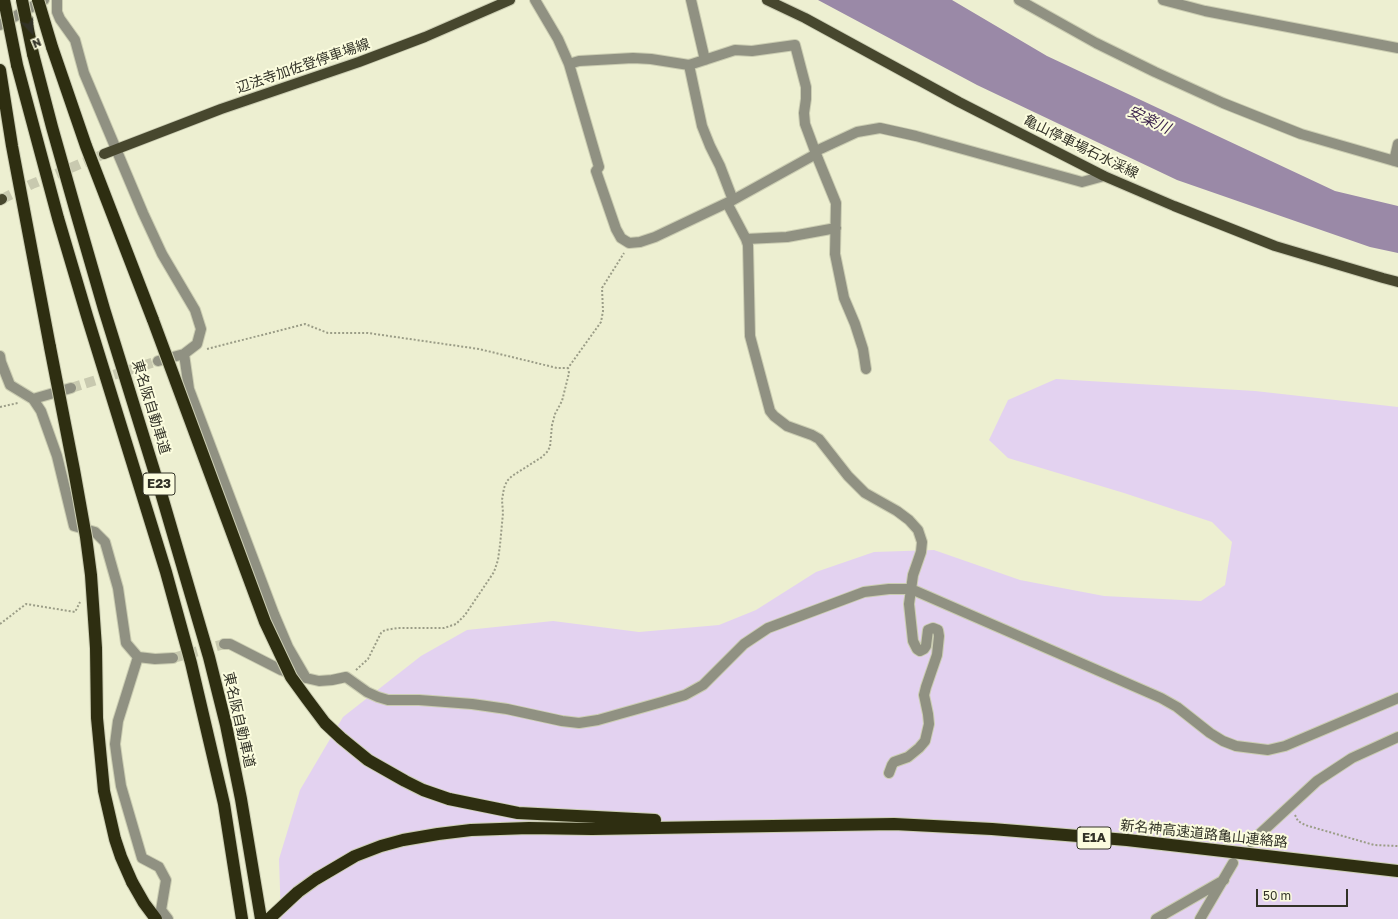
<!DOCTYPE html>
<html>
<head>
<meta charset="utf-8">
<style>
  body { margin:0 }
  #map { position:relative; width:1398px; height:919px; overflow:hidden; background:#edefd1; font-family:"Golos Text",sans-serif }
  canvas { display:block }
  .north { position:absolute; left:12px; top:12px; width:40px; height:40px; -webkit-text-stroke:3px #fbfcde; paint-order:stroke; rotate:157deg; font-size:11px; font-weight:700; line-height:16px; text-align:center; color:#323227 }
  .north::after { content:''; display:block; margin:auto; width:14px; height:18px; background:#323227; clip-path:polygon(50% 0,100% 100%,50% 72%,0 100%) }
  .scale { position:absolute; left:1256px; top:889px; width:92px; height:18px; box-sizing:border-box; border:2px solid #323227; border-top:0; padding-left:5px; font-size:12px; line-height:14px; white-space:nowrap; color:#323227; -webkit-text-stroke:3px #fbfcde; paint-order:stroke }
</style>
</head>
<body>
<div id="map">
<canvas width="1398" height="919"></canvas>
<div class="north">N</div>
<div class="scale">50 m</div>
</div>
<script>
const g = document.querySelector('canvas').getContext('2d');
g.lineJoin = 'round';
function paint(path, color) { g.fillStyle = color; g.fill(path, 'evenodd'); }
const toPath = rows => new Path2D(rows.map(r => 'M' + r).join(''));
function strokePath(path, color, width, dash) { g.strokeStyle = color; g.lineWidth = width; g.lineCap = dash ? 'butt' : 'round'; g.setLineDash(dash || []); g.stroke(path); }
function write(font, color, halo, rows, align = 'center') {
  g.font = font + ' "Golos Text","Noto Sans JP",sans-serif'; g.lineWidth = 4; g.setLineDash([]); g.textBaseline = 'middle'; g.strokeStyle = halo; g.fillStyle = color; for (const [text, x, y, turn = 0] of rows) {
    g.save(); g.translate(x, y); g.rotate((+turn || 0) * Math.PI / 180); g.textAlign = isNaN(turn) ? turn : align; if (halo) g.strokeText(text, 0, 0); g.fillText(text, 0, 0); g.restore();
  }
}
const green = toPath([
  [1056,379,1255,391,1398,407,1398,919,281,919,279,859,300,790,343,717,421,656,467,630,553,621,639,632,719,625,756,610,816,572,874,552,934,550,1020,580,1104,596,1201,601,1225,585,1232,542,1212,522,1124,493,1008,458,989,440,1008,400]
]);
const water = toPath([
  [818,0,952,0,1047,56,1335,191,1398,206,1398,253,1370,247,1177,180,977,85]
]);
const minorTunnel = toPath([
  [71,388,158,361],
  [173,658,224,644]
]);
const majorTunnel = toPath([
  [2,199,32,184,104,154]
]);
const path = toPath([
  [207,349,305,324,328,333,368,333,479,349,557,368,568,368],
  [0,407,18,403],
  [0,624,26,604,75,612,80,602],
  [356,670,368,659,381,633,385,630,398,628,444,628,456,624,465,615,494,572,498,560,500,545,503,513,502,500,504,488,507,481,512,476,542,457,547,452,550,447,552,425,555,414,562,401,569,373,568,368,601,322,603,311,602,288,624,253],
  [1295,815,1298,821,1305,825,1374,845,1398,846]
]);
const minor = toPath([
  [57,0,57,12,60,19,75,40,84,73,143,213,162,254,195,310,201,329,197,344,184,354,189,389,274,614,288,647,306,678],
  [535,0,558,39,569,64,599,167,596,171,616,229,621,238,629,243,640,242,655,237,733,200,816,154],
  [691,0,705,60],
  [1019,0,1096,43,1155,72,1223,103,1301,134,1398,162],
  [1163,0,1205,11,1398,48],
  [0,25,44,0],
  [569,64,579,61,633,58,651,59,689,65,735,50,752,51,795,45,806,87,806,99,804,113,805,124,818,159,836,203,835,254,844,298,855,324,863,349,866,369],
  [689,65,702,126,710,146,720,166,733,200],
  [816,151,857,132,880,128,916,136,1082,182,1104,176],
  [1394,161,1398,144],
  [727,203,746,239,748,245,750,336,770,411,774,416,787,426,812,435,819,439,848,476,865,493,897,511,909,520,918,530,922,542,921,552,913,575,909,604,913,641,917,649,920,651,924,649,926,646,928,630,933,628,938,630,939,636,937,655,926,687,924,695,928,714,929,724,925,741,919,748,908,757,894,762,892,765,889,773],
  [746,239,787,237,836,228],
  [0,356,1,362,10,385,33,399,41,411,57,456,74,526,95,532,105,542,118,588,126,643,138,657,155,659,173,658],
  [158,361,184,354],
  [33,399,71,388],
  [224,644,230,644,281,670,306,678,319,681,332,680,346,677,367,692,378,697,388,700,419,700,472,704,507,709,562,721,579,723,598,720,662,702,685,695,703,685,744,644,768,628,864,592,889,589,911,589,1161,698,1177,707,1210,733,1223,741,1236,746,1268,750,1285,746,1398,698],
  [138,657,118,721,115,744,117,759,121,786,142,858,159,867,166,880,161,910,168,919],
  [1251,842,1317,781,1352,758,1398,737],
  [1156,919,1224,880],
  [1200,919,1233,863]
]);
const major = toPath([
  [767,0,805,18,959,102,1104,176,1174,206,1275,246,1383,278,1398,282],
  [104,154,221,109,359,62,425,37,510,0],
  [0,200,2,199]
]);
const highway = toPath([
  [52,47,86,146,153,320],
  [33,54,52,127,76,212,104,309,161,493,209,657,226,725,241,799,261,919],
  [17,65,58,218,87,316,166,572,191,663,224,804,242,919],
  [0,70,12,146,50,347],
  [449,799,518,813,655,820],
  [132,882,144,903,156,919],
  [269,919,298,892,316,879,355,856,381,846,403,840,438,834,471,830,529,828,592,829,894,824,992,829,1127,840,1398,871]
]);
const highwayBridge = toPath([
  [4,0,17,65],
  [22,0,33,54],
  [38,0,52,47],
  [153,320,265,622,291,677,307,699,325,723,341,738,368,760,405,781,423,790,449,799],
  [50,347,74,470,86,537,91,575,96,648,97,718,104,791,115,839,121,857,132,882]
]);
const shields = [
  [159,484,32],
  [1094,838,34]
];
const shieldNames = [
  ["E23",159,484],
  ["E1A",1094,838]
];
const streetNames = [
  ["辺法寺加佐登停車場線",303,66,-19],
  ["亀山停車場石水渓線",1081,147,26],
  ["東名阪自動車道",151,407,73],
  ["東名阪自動車道",239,720,77],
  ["新名神高速道路亀山連絡路",1204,834,6]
];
const waterNames = [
  ["安楽川",1149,120,25]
];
paint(green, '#e3d2f0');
paint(water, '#9a89a7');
strokePath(minorTunnel, '#c8c9af', 10, [10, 5]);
strokePath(majorTunnel, '#c8c9af', 10, [10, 5]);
strokePath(minor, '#cbcdb2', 12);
strokePath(major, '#cbcdb2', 12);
strokePath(highway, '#cbcdb2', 14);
strokePath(path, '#9b9d87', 2, [2, 2]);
strokePath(minor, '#909182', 10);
strokePath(major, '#47472e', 10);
strokePath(highway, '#2e2e11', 12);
strokePath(highwayBridge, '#cbcdb2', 14, []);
strokePath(highwayBridge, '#2e2e11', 12);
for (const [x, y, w] of shields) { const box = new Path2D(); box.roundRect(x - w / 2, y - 11, w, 22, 3); g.fillStyle = '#fbfcde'; g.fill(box); strokePath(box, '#323227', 1); }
write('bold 13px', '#323227', null, shieldNames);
write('14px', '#323227', '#fbfcde', streetNames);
write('italic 15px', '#3b224c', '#fbfcde', waterNames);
</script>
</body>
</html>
